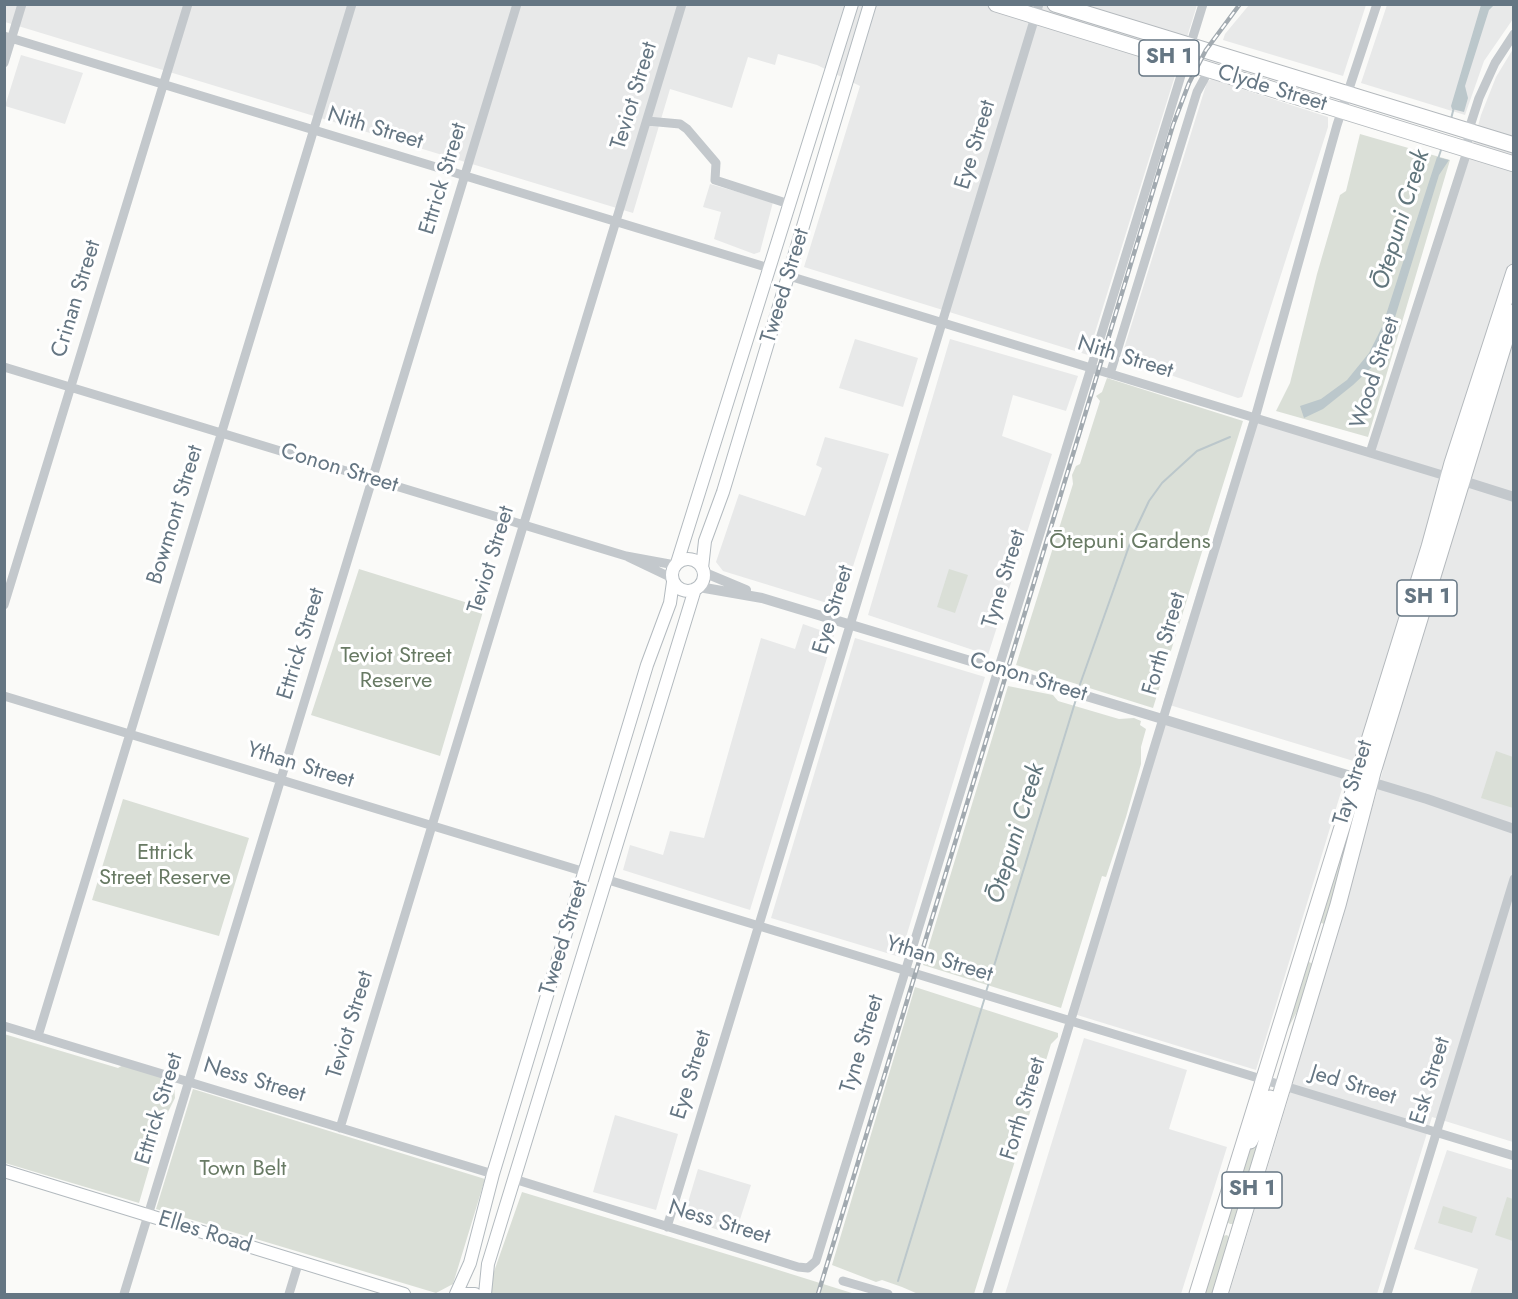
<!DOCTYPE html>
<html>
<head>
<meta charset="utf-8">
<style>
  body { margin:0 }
  #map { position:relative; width:1518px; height:1299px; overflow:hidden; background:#fafaf8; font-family:Jost,sans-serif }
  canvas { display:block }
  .frame { position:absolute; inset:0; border:6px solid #657683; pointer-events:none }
</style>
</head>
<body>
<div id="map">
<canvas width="1518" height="1299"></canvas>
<div class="frame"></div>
</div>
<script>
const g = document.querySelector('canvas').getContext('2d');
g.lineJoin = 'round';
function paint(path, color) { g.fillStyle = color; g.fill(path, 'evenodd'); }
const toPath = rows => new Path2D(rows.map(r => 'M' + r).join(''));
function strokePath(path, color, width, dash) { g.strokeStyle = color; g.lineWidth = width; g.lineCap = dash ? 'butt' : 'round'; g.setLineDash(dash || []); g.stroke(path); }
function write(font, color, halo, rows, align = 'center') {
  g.font = font + ' Jost,sans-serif'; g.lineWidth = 6; g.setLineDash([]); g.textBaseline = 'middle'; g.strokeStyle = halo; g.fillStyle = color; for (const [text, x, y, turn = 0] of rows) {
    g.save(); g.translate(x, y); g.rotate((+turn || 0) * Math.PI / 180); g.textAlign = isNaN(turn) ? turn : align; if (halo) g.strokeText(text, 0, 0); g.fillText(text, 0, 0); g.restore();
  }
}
const built = toPath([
  [4,5,1197,5,1088,355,804,267,860,86,817,65,778,54,775,65,748,57,732,108,670,89,633,213,5,22],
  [1249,5,1366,5,1343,76,1223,40,1225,34],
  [1387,5,1513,5,1513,19,1484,61,1465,115,1361,83],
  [1513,49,1513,1142,1432,1117,1377,1294,1229,1294,1287,1103,1383,770,1163,703,1251,415,1373,453,1468,162,1481,115,1496,77],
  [21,55,83,73,65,124,5,106],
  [1211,79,1328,117,1328,127,1242,397,1238,398,1123,359,1122,355,1207,82],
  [710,184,773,202,760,252,754,254,714,239,721,212,703,207],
  [855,339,918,358,903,407,839,388],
  [950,339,1078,376,1066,411,1013,395,1002,436,1052,454,988,655,868,615],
  [825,437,889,454,840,607,723,571,716,562,739,494,805,516,822,468,816,465],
  [803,624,834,635,750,910,623,870,630,845,663,855,670,831,704,838,761,638,795,649],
  [855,638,985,677,900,957,771,918],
  [1163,723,1345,779,1256,1070,1074,1014],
  [1084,1038,1187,1070,1169,1129,1227,1147,1181,1294,1005,1294],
  [615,1115,678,1134,656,1210,593,1192],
  [1447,1150,1513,1170,1513,1294,1470,1294,1478,1269,1414,1249],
  [698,1169,751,1185,735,1235,683,1219]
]);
const green = toPath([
  [1360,134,1450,160,1368,437,1276,411,1290,383,1317,274,1340,195,1346,191],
  [1107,378,1243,421,1153,708,1016,665,1073,484,1072,475,1076,466,1080,464,1100,401,1096,396,1102,392],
  [359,569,484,608,440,756,311,715],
  [949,569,968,575,955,613,937,607],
  [1008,686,1053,695,1058,701,1119,719,1134,718,1141,721,1140,725,1146,729,1141,747,1141,764,1126,817,1106,877,1102,876,1061,1008,923,965],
  [1496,751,1513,757,1513,808,1481,798],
  [123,799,249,838,219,936,92,900],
  [1358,800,1327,925,1316,921],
  [1309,962,1313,964,1306,994,1278,1048,1306,965],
  [915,987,1058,1033,1058,1037,1051,1044,974,1294,918,1294,902,1287,882,1280,876,1282,832,1265],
  [4,1034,118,1068,123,1065,168,1079,174,1085,175,1098,162,1124,139,1203,5,1163],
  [193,1089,485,1179,453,1284,436,1293,156,1209],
  [1267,1116,1234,1224,1230,1224,1227,1222,1239,1173],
  [522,1192,756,1263,855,1294,490,1294,491,1280],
  [1507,1197,1513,1199,1513,1241,1495,1235],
  [1443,1206,1477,1217,1472,1233,1438,1223],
  [1227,1235,1230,1238,1215,1294,1202,1294,1222,1236]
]);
const water = toPath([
  [1481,5,1494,5,1489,10,1465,86,1468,98,1464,112,1452,109,1451,106],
  [1437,157,1449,160,1439,175,1392,327,1383,324],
  [1382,327,1391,330,1371,368,1353,385,1323,409,1304,418,1300,406,1321,399,1347,380,1369,353]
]);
const stream = toPath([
  [1451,119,1454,107],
  [1438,159,1442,147],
  [1078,690,1133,535,1149,501,1162,483,1197,451,1230,437],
  [986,992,1077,696],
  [898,1281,985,997]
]);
const minor = toPath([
  [4,36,769,268],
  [4,63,22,4],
  [647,121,680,124,687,129,716,163,715,180,789,204],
  [789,276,1449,477],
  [4,367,626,556,675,565],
  [1110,374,1197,92,1209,70],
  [1370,453,1465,158,1470,126,1479,98,1495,63,1514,34],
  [628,557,672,578],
  [4,605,188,4],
  [4,696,585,872],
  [605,879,1514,1156],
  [4,1026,493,1174],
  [38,1036,352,4],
  [340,1128,682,4],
  [514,1179,798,1267,808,1268,816,1261,1203,4],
  [667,1227,1039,4],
  [843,1281,888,1294],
  [124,1294,517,4],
  [289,1294,299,1261],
  [987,1294,1255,418,1337,125,1377,4],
  [1387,1294,1514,879]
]);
const tertiary = toPath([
  [1457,479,1514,497],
  [703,572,746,590],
  [699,587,762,598,1427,799,1514,829]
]);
const secondary = toPath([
  '672 575a16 16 0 1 1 32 0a16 16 0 1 1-32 0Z',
  [677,563,852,4],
  [702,568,705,541,723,492,870,4],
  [4,1171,404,1294],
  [456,1294,470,1263,493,1174,647,665,670,603,673,582],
  [460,1294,475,1294],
  [485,1294,488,1264,695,589]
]);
const trunk = toPath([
  [996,4,1514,164],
  [1055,4,1514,145],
  [1250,1141,1270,1098],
  [1197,1294,1429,547,1452,463,1514,272],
  [1220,1294,1338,905,1373,772,1514,312]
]);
const rail = toPath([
  [818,1294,1173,125,1189,83,1206,50,1240,4]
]);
const shields = [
  [1169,58,60],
  [1427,598,60],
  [1252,1190,60]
];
const shieldNames = [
  ["SH 1",1169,58],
  ["SH 1",1427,598],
  ["SH 1",1252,1190]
];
const streetNames = [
  ["Clyde Street",1272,89,17],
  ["Teviot Street",635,96,-73],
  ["Nith Street",375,129,17],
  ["Eye Street",976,145,-73],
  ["Ettrick Street",444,179,-73],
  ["Tweed Street",786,286,-73],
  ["Crinan Street",77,299,-73],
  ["Nith Street",1125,358,17],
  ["Wood Street",1376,373,-72],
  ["Conon Street",339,469,17],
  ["Bowmont Street",176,515,-73],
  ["Teviot Street",492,560,-73],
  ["Tyne Street",1005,579,-73],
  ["Eye Street",834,610,-73],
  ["Ettrick Street",302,644,-73],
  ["Forth Street",1165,644,-74],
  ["Conon Street",1028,678,17],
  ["Ythan Street",300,766,17],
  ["Tay Street",1354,783,-73],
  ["Tweed Street",565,938,-73],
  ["Ythan Street",939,960,17],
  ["Teviot Street",351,1025,-73],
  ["Tyne Street",863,1044,-73],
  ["Eye Street",692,1075,-73],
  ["Ness Street",254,1081,17],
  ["Esk Street",1431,1081,-73],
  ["Jed Street",1353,1086,17],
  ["Ettrick Street",160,1109,-73],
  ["Forth Street",1024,1109,-73],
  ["Ness Street",719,1223,17],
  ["Elles Road",205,1233,17]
];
const parkNames = [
  ["Ōtepuni Gardens",1130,543],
  ["Teviot Street",396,657],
  ["Reserve",396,682],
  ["Ettrick",165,854],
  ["Street Reserve",165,879],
  ["Town Belt",243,1170]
];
const waterNames = [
  ["Ōtepuni Creek",1402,220,-73],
  ["Ōtepuni Creek",1017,834,-73]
];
paint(built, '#e8e9e9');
paint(green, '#dadfd7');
paint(water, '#bbc7cb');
strokePath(stream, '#bbc7cb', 2);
strokePath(secondary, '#b3babf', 14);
strokePath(trunk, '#b4b9bd', 17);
strokePath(minor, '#c3c8cc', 9);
strokePath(tertiary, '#c3c8cc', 10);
strokePath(secondary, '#fff', 12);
strokePath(trunk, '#fff', 15);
strokePath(rail, '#a2aab0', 4.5);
strokePath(rail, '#fff', 2, [7]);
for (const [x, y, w] of shields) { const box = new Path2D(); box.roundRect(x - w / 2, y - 18, w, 36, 4.5); g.fillStyle = '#fff'; g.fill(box); strokePath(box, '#657683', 1.5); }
write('bold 21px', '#657683', null, shieldNames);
write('22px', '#657683', '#fff', streetNames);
write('22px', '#687a64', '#fff', parkNames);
write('italic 24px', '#60757c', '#fff', waterNames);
</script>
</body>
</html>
